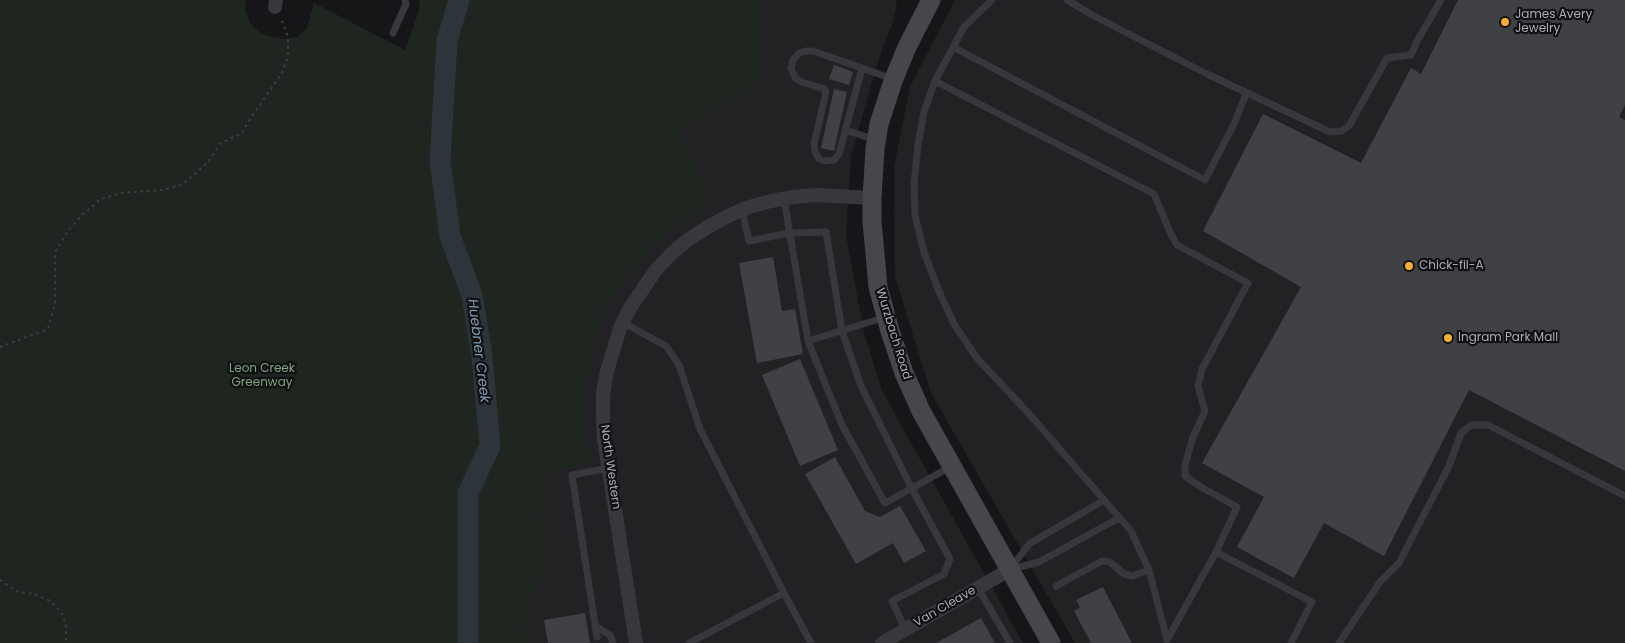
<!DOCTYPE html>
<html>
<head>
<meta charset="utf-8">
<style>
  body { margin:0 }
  canvas { display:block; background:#161618 }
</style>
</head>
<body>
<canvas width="1625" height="643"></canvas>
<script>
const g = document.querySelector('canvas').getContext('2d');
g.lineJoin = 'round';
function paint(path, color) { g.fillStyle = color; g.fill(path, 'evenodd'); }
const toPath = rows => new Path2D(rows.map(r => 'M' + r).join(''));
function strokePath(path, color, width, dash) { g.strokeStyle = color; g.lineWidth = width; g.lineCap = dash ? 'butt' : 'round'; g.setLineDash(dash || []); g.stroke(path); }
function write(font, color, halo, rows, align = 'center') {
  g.font = font + ' Poppins,sans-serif'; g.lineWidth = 4.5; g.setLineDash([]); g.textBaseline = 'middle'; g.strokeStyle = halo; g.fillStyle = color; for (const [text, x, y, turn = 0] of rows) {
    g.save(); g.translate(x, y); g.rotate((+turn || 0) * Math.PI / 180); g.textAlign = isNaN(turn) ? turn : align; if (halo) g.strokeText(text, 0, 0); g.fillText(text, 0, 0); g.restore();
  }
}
const built = toPath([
  [663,0,895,0,897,4,892,24,877,64,851,156,846,235,864,333,882,391,1023,643,521,643,503,112],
  [955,0,1625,0,1625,643,1075,643,931,393,895,277,894,168,910,87]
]);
const green = toPath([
  [0,0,246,0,245,9,250,23,259,32,269,36,285,39,297,37,307,28,314,3,405,50,419,11,420,0,759,0,761,1,758,83,678,130,712,203,683,220,650,249,614,294,599,324,589,363,585,390,585,430,590,463,539,473,549,573,530,597,526,643,0,643]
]);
const river = toPath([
  [459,0,447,41,440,161,450,236,472,295,482,356,490,446,468,493,468,643]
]);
const building = toPath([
  [1458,0,1625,0,1625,105,1619,117,1625,120,1625,471,1469,390,1384,556,1324,523,1294,578,1237,547,1264,497,1202,463,1301,287,1203,231,1263,114,1361,163,1411,68,1421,74],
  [834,65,853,72,849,85,829,79],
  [834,89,847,92,834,151,821,148],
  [773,257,782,311,795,309,803,354,757,363,739,263],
  [800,359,838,450,800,466,762,375],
  [835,457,865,511,880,517,900,506,926,551,904,563,893,543,856,564,805,474],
  [1103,587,1132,643,1091,643,1074,611,1080,607,1076,600],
  [585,613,590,643,548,643,544,620],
  [981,618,995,643,936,643]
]);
const path = toPath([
  [0,347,48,329,55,304,55,252,68,231,82,215,101,199,121,193,162,190,182,185,207,163,220,144,242,133,252,116,282,73,288,56,288,37,281,18],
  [0,580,16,591,34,594,50,601,61,612,66,624,66,643]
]);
const lane = toPath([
  [992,0,964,27,935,81,924,112,918,145,914,184,915,215,924,252,938,289,954,324,977,358,1031,416,1131,531,1149,570,1167,640],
  [1067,0,1094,16,1207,74,1330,132,1342,131,1349,126,1387,58,1411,55,1417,41,1441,0],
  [393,33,406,4,405,0],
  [953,47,1205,180,1234,124,1246,94],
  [862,68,839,154,834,160,825,161,819,159,815,152,814,144,826,92,824,89,802,82,795,78,791,68,793,60,799,53,806,51,813,51,862,68,873,72,893,79],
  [935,81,1154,194,1169,230,1177,245,1248,283,1202,369,1198,386,1205,411,1193,437,1185,465,1185,476,1201,487,1237,507,1216,552,1167,640],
  [845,130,876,140],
  [784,199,808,341,842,425,885,503,952,466],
  [742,210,749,241,789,233,826,232,842,331,861,386,912,489,950,559,944,574,892,601,905,629],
  [622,322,666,346,679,365,700,429,784,593,811,643],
  [808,341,886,317],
  [1216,552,1312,602,1291,643],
  [1011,568,1029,544,1104,500],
  [1012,569,1039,562,1119,518],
  [1056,586,1102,561,1110,562,1124,574,1132,576,1149,570],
  [978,588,1010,643],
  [595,626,610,635,613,643],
  [597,637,572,475,609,468],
  [689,643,784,593],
  [1339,643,1380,582,1399,563,1449,466,1461,433,1471,425,1488,425,1625,496]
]);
const street = toPath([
  [275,7,276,0],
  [636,643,604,439,603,417,603,394,607,371,620,328,630,308,656,270,671,254,689,239,708,227,728,216,749,207,771,201,793,197,816,195,872,198],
  [882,643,1009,570]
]);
const secondary = toPath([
  [931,0,907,47,893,81,879,124,875,149,872,198,872,221,878,287,890,331,904,373,921,411,1051,643]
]);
const markers = [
  [1505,22,5,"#f2b134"],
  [1409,266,5,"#f2b134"],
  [1448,338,5,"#f2b134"]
];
const poiNames = [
  ["James Avery",1515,15],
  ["Jewelry",1515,29],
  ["Chick-fil-A",1419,266],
  ["Ingram Park Mall",1458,338]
];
const streetNames = [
  ["Wurzbach Road",893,334,73],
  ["North Western",610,467,82],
  ["Van Cleave",945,607,-30]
];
const parkNames = [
  ["Leon Creek",262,369],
  ["Greenway",262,383]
];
const waterNames = [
  ["Huebner Creek",478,351,83]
];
paint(built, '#222225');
paint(green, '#1e261f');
strokePath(river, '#2c353c', 21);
paint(building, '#404145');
strokePath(path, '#3d3f44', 2, [2.5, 4]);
strokePath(lane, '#37383d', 7);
strokePath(street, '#37383d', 14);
strokePath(secondary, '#45474d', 19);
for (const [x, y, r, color] of markers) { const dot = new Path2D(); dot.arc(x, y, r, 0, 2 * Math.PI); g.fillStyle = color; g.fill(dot); strokePath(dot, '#111113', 2); }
write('12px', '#a8adb8', '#111113', poiNames, 'left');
write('12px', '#a8adb8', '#111113', streetNames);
write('12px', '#7fa381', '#111113', parkNames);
write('italic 14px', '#7f9bb3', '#111113', waterNames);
</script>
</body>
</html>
